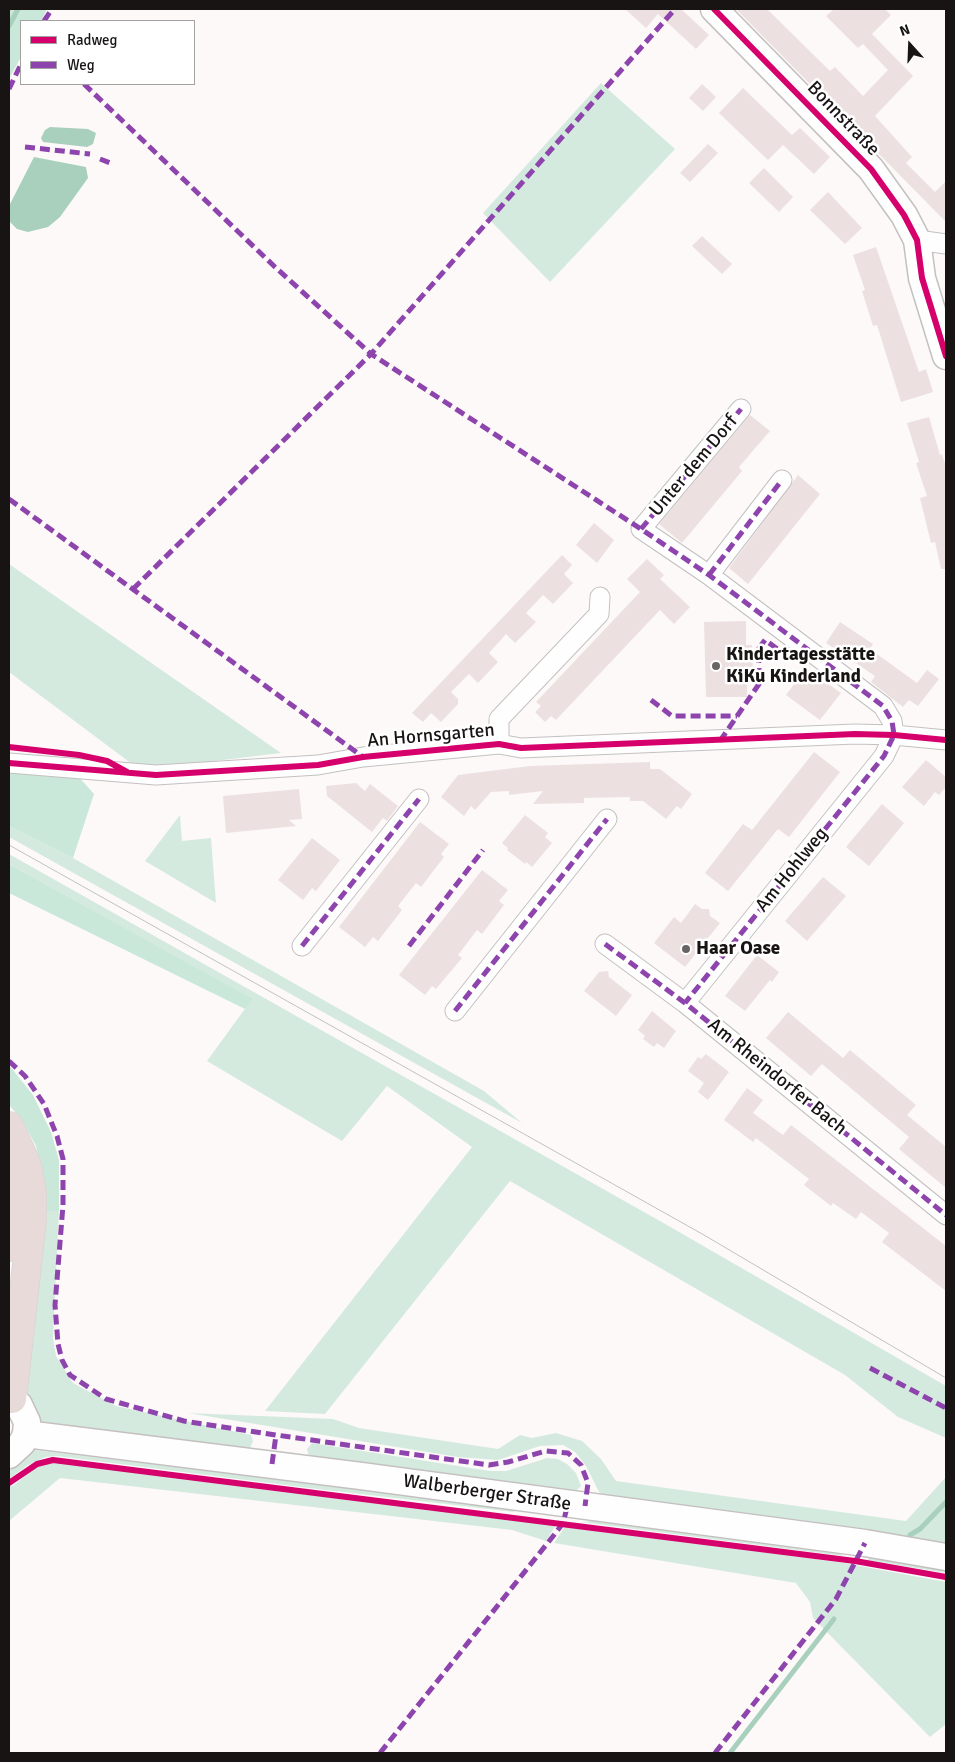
<!DOCTYPE html>
<html>
<head>
<meta charset="utf-8">
<style>
  body { margin:0 }
  #map { position:relative; width:955px; height:1762px; overflow:hidden; background:#fdf9f9; font-family:Signika,sans-serif }
  canvas { display:block }
  .frame { position:absolute; inset:0; border:10px solid #181414; pointer-events:none }
  .legend { position:absolute; left:20px; top:20px; width:175px; height:65px; box-sizing:border-box; background:#fff; border:1px solid #a3a1a1; margin:0; padding:6px 9px; list-style:none; font-size:15px; color:#181414 }
  .legend li { display:flex; align-items:center; gap:10px; height:25px }
  .legend b { width:25px; border:1px solid #a3a1a1 }
  .north { position:absolute; left:885px; top:20px; width:50px; height:50px; -webkit-text-stroke:4px #fff; paint-order:stroke; rotate:340deg; font-size:14px; font-weight:700; line-height:20px; text-align:center; color:#181414 }
  .north::after { content:''; display:block; margin:auto; width:18px; height:22px; background:#181414; clip-path:polygon(50% 0,100% 100%,50% 72%,0 100%) }
</style>
</head>
<body>
<div id="map">
<canvas width="955" height="1762"></canvas>
<div class="frame"></div>
<ul class="legend">
<li><b style="height:6px;background:#d6006c"></b>Radweg</li>
<li><b style="height:6px;background:#8e44ad"></b>Weg</li>
</ul>
<div class="north">N</div>
</div>
<script>
const g = document.querySelector('canvas').getContext('2d');
g.lineJoin = 'round';
function paint(path, color) { g.fillStyle = color; g.fill(path, 'evenodd'); }
const toPath = rows => new Path2D(rows.map(r => 'M' + r).join(''));
function strokePath(path, color, width, dash) { g.strokeStyle = color; g.lineWidth = width; g.lineCap = dash ? 'butt' : 'round'; g.setLineDash(dash || []); g.stroke(path); }
function write(font, color, halo, rows, align = 'center') {
  g.font = font + ' Signika,sans-serif'; g.lineWidth = 5; g.setLineDash([]); g.textBaseline = 'middle'; g.strokeStyle = halo; g.fillStyle = color; for (const [text, x, y, turn = 0] of rows) {
    g.save(); g.translate(x, y); g.rotate((+turn || 0) * Math.PI / 180); g.textAlign = isNaN(turn) ? turn : align; if (halo) g.strokeText(text, 0, 0); g.fillText(text, 0, 0); g.restore();
  }
}
const green = toPath([
  [601,83,675,149,550,282,483,213],
  [9,564,281,753,140,770,9,672],
  [180,815,182,841,211,838,216,903,145,861],
  [9,826,73,858,484,1091,522,1123,9,837],
  [9,854,667,1225,946,1386,946,1438,898,1417,845,1375,510,1181,325,1414,265,1411,472,1147,387,1086,342,1141,207,1061,252,999,9,864],
  [45,1211,59,1211,53,1338,56,1356,73,1383,116,1406,251,1435,253,1441,250,1448,45,1423,33,1417,17,1383,31,1321,41,1268],
  [188,1413,333,1419,359,1428,498,1449,520,1435,532,1438,556,1433,582,1441,601,1459,616,1481,906,1521,946,1477,946,1547,614,1500,599,1492,586,1466,575,1452,563,1445,540,1446,498,1460,458,1457],
  [312,1443,490,1471,506,1471,547,1458,558,1459,567,1464,576,1473,581,1486,573,1494,309,1457,307,1449],
  [34,1450,506,1507,515,1510,514,1512,309,1488,57,1456,45,1457,28,1465,9,1479,9,1464],
  [52,1462,471,1512,556,1525,546,1541,512,1530,60,1478,9,1521,9,1486,13,1486,36,1467],
  [606,1520,838,1552,843,1556,581,1522],
  [566,1525,844,1563,946,1582,946,1724,930,1737,813,1618,810,1602,796,1583,554,1543],
  [872,1556,946,1568,946,1573,867,1560]
]);
const forest = toPath([
  [9,9,47,9,41,21,21,21,21,57,9,79],
  [9,769,78,776,94,794,73,858,9,826],
  [9,864,253,999,245,1009,9,893],
  [9,1065,33,1095,51,1132,59,1160,59,1211,45,1211,45,1184,36,1146,22,1120,9,1105]
]);
const water = toPath([
  [50,127,88,129,96,133,93,144,87,147,43,142,41,138,45,130],
  [34,157,86,167,88,178,60,217,48,227,28,232,17,229,9,221,9,206]
]);
const stream = toPath([
  [9,26,18,9],
  [910,1535,920,1529,946,1502],
  [730,1753,834,1619]
]);
const building = toPath([
  [625,9,681,9,709,35,696,49,658,14,646,28],
  [736,9,767,9,830,71,835,67,863,96,888,70,863,44,858,48,826,16,834,9,885,9,891,15,872,34,913,76,875,116,912,157,906,163,935,192,946,181,946,222],
  [702,84,716,97,703,111,689,98],
  [743,88,792,135,800,128,830,157,814,174,783,145,768,160,719,113],
  [708,144,718,153,690,182,680,173],
  [764,168,793,197,779,212,749,183],
  [828,192,862,228,845,244,810,210],
  [702,236,732,264,722,274,692,246],
  [876,247,919,372,926,369,933,392,901,402,877,325,873,326,862,291,865,290,853,255],
  [750,415,770,431,739,467,742,471,682,543,659,524],
  [929,417,940,455,942,454,946,467,946,569,941,569,935,542,931,543,920,498,927,496,916,463,919,462,907,423],
  [798,475,820,494,748,584,729,568],
  [594,523,614,540,597,563,576,545],
  [562,555,572,565,564,574,573,583,553,604,543,595,526,613,536,622,515,643,506,634,489,653,498,662,478,683,469,674,451,692,458,699,458,704,441,722,431,713,423,722,412,713],
  [647,559,664,575,660,579,690,607,674,624,660,610,556,720,551,716,545,722,535,712,541,706,536,702,640,592,627,579],
  [746,621,746,645,752,645,753,672,747,672,747,697,706,697,704,622],
  [840,622,873,644,870,649,917,683,927,670,939,679,918,706,909,700,903,707,871,682,875,676,826,643],
  [806,668,841,693,820,720,786,695],
  [814,752,840,772,789,837,778,829,728,891,705,873,743,824,752,830],
  [926,760,946,777,946,787,939,795,935,792,924,806,902,787],
  [650,762,650,769,660,769,692,794,681,809,677,806,666,819,643,801,630,801,630,797,584,798,584,803,533,804,543,791,509,795,509,791,491,792,475,810,471,806,464,816,441,797,458,775,530,766],
  [356,783,365,791,370,784,398,806,387,821,383,818,372,832,327,796,326,786],
  [299,789,302,819,289,820,296,826,226,833,223,796],
  [882,804,904,823,869,866,846,847],
  [525,815,548,833,545,837,552,843,532,867,526,862,525,864,507,850,508,848,502,843],
  [420,822,449,844,441,854,444,857,421,887,416,883,398,906,402,910,378,941,373,937,365,947,339,927],
  [312,838,340,860,316,891,312,888,303,900,278,880],
  [482,870,508,890,499,901,504,905,482,934,477,930,458,955,462,958,436,989,432,986,425,995,399,975],
  [823,877,846,896,807,941,785,921],
  [695,904,702,909,709,909,710,916,720,923,685,967,654,943,674,917,681,923],
  [757,955,779,972,772,982,770,980,745,1011,725,996],
  [608,971,609,977,632,995,616,1016,584,991,599,972],
  [652,1011,676,1031,664,1048,657,1043,654,1047,643,1039,645,1036,638,1030],
  [788,1012,843,1058,850,1050,916,1105,907,1115,946,1147,946,1188,899,1149,909,1137,822,1064,811,1076,766,1038],
  [706,1054,729,1072,708,1100,698,1092,704,1083,688,1071,698,1057,701,1059],
  [747,1088,763,1100,753,1113,783,1135,791,1125,946,1246,946,1291,882,1242,889,1233,861,1212,856,1219,833,1203,831,1206,804,1185,809,1179,756,1138,753,1142,724,1120]
]);
const street = toPath([
  [917,240,946,244],
  [709,575,782,480],
  [499,744,499,719,599,614,600,597],
  [9,763,156,775,318,765,363,757,499,744,521,748,855,734,894,735,946,740],
  [605,944,685,1003,946,1215],
  [302,946,419,799],
  [685,1003,884,756,894,735,892,721,883,706,709,575,641,529,741,409],
  [455,1011,607,819]
]);
const secondary = toPath([
  [714,9,871,169,904,215,917,240,922,278,946,356],
  [9,1398,19,1405,27,1422,26,1434,22,1443,9,1455],
  [26,1434,361,1476,865,1543,946,1557]
]);
const highway = toPath([
  [9,1126,27,1165,32,1192,32,1220,12,1399],
  [9,1175,12,1219,9,1247]
]);
const tram = toPath([
  [9,845,704,1235,946,1378]
]);
const quiet = toPath([
  [44,21,52,9],
  [84,84,275,267,371,354,641,529,709,575,883,706,892,721,894,735,884,756,685,1003],
  [9,89,21,64],
  [25,147,90,154],
  [100,159,113,164],
  [9,499,363,757],
  [641,529,741,409],
  [709,575,782,480],
  [133,589,371,354,675,9],
  [651,700,672,716,737,716],
  [720,741,759,684,759,648,765,640,783,653],
  [605,944,685,1003,946,1215],
  [302,946,419,799],
  [409,946,483,850],
  [455,1011,607,819],
  [9,1061,25,1076,44,1104,57,1136,63,1159,63,1205,55,1305,58,1344,62,1360,70,1375,106,1399,184,1421,276,1435,489,1465,508,1462,546,1451,568,1453,581,1465,588,1483,585,1506],
  [870,1368,946,1408],
  [272,1464,276,1435],
  [380,1753,554,1535,563,1523,568,1504],
  [715,1753,836,1599,865,1543]
]);
const cycleway = toPath([
  [714,9,871,169,904,215,917,240,922,278,946,356],
  [9,747,79,755,107,761,127,772],
  [9,763,156,775,318,765,363,757,499,744,521,748,855,734,894,735,946,740],
  [9,1483,37,1464,53,1460,855,1561,946,1577]
]);
const markers = [
  [716,666,5,"#686464"],
  [686,949,5,"#686464"]
];
const streetNames = [
  ["Bonnstraße",843,119,46],
  ["Unter dem Dorf",694,466,-50],
  ["An Hornsgarten",431,736,-5],
  ["Am Hohlweg",792,870,-51],
  ["Am Rheindorfer Bach",777,1077,39],
  ["Walberberger Straße",487,1493,8]
];
const poiNames = [
  ["Kindertagesstätte",726,655],
  ["KiKu Kinderland",726,677],
  ["Haar Oase",696,949]
];
paint(green, '#d5eadf');
paint(forest, '#cae8d9');
paint(water, '#a8d0bc');
strokePath(stream, '#a8d0bc', 5);
paint(building, '#ece1e0');
strokePath(street, '#c4c0c0', 21);
strokePath(secondary, '#c4c0c0', 29);
strokePath(highway, '#d9d7d7', 30);
strokePath(street, '#fffefe', 19);
strokePath(secondary, '#fffefe', 26);
strokePath(highway, '#e9dada', 28);
strokePath(tram, '#c1c0c0', 1);
strokePath(quiet, '#8e44ad', 5, [10, 5]);
strokePath(cycleway, '#d6006c', 6);
for (const [x, y, r, color] of markers) { const dot = new Path2D(); dot.arc(x, y, r, 0, 2 * Math.PI); g.fillStyle = color; g.fill(dot); strokePath(dot, '#fff', 2); }
write('19px', '#181414', '#fff', streetNames);
write('bold 19px', '#181414', '#fff', poiNames, 'left');
</script>
</body>
</html>
